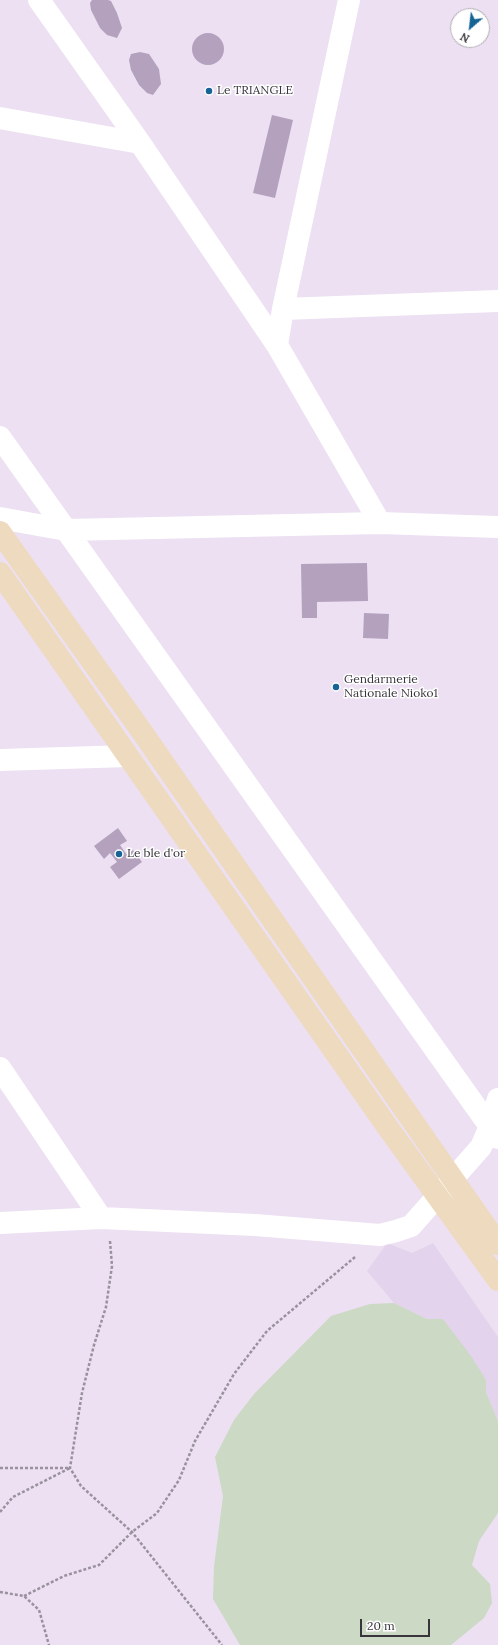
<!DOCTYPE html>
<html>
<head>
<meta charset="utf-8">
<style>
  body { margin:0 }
  #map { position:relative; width:498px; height:1645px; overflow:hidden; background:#ece0f2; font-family:Lora,serif }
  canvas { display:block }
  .north { position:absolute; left:450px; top:8px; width:40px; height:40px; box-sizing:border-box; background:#fff; border:1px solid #b0aeb1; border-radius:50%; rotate:208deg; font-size:11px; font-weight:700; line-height:16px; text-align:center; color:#39353c }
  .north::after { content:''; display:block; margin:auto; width:14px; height:18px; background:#166396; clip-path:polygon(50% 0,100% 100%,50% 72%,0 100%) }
  .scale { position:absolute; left:360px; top:1619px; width:70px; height:18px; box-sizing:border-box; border:2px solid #39353c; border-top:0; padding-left:5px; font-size:12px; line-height:14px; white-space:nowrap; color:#39353c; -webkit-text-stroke:3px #fff; paint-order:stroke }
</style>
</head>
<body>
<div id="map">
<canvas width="498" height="1645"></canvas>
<div class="north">N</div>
<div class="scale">20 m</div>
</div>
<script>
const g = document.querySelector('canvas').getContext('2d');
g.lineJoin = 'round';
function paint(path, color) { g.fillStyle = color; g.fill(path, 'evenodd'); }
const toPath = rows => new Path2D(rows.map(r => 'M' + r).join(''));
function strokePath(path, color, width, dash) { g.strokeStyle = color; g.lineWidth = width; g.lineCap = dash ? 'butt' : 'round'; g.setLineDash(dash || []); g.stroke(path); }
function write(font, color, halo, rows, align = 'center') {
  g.font = font + ' Lora,serif'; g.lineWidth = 3; g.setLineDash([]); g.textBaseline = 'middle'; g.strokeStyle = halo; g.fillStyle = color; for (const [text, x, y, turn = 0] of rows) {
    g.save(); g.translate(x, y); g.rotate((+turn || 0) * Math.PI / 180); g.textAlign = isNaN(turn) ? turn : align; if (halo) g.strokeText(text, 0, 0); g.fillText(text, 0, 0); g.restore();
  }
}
const built = toPath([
  [387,1243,412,1253,433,1243,498,1337,498,1421,486,1392,486,1380,443,1319,427,1319,394,1303,367,1271]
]);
const green = toPath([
  [394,1303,427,1319,443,1319,471,1356,486,1380,486,1392,498,1421,498,1513,479,1541,472,1565,490,1584,492,1603,484,1618,451,1645,240,1645,213,1599,214,1567,223,1496,215,1457,234,1420,254,1394,331,1316,370,1304]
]);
const building = toPath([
  [92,0,108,0,111,1,117,13,122,28,117,38,107,35,100,28,91,10,90,3],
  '192 49a16 16 0 1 1 32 0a16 16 0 1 1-32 0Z',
  [140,52,149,54,159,69,161,84,153,95,147,93,139,85,131,70,129,60,131,54],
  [272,115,293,120,275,198,253,193],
  [367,563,368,601,317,602,317,618,302,618,301,564],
  [364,613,389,614,388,639,363,638],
  [118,828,127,841,120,845,127,855,133,850,142,862,119,879,110,867,117,862,110,853,104,859,94,846]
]);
const path = toPath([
  [110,1241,112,1266,106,1307,94,1345,82,1393,70,1468,81,1486,132,1532,222,1645],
  [0,1468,69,1468],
  [0,1512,13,1497,70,1468],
  [0,1592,24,1596,39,1610,49,1645],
  [24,1596,64,1576,99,1565,132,1532,157,1513,179,1480,195,1441,234,1374,267,1331,355,1257]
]);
const street = toPath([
  [39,0,140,143,277,345,380,523],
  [0,118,140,143],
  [283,309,498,301],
  [277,345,283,309,349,0],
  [0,437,498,1138],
  [0,518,66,530,380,523,498,527],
  [0,760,128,756],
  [0,1068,101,1218],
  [0,1223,101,1218,255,1225,380,1235,396,1231,411,1226,481,1147,490,1126,498,1099]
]);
const secondary = toPath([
  [0,532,140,729,498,1244],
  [0,573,386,1125,498,1280]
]);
const markers = [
  [209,91,4,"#166396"],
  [336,687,4,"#166396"],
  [119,854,4,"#166396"]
];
const poiNames = [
  ["Le TRIANGLE",217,91],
  ["Gendarmerie",344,680],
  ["Nationale Nioko1",344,694],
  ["Le ble d'or",127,854]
];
paint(built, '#e4d3ec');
paint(green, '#cbd9c5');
paint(building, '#b4a1be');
strokePath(path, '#9a919e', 2.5, [3, 2]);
strokePath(street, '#fff', 22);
strokePath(secondary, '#eedabe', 22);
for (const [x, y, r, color] of markers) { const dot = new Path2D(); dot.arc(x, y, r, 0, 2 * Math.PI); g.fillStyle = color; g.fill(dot); strokePath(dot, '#fff', 1.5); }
write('12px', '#39353c', '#fff', poiNames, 'left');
</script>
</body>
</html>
